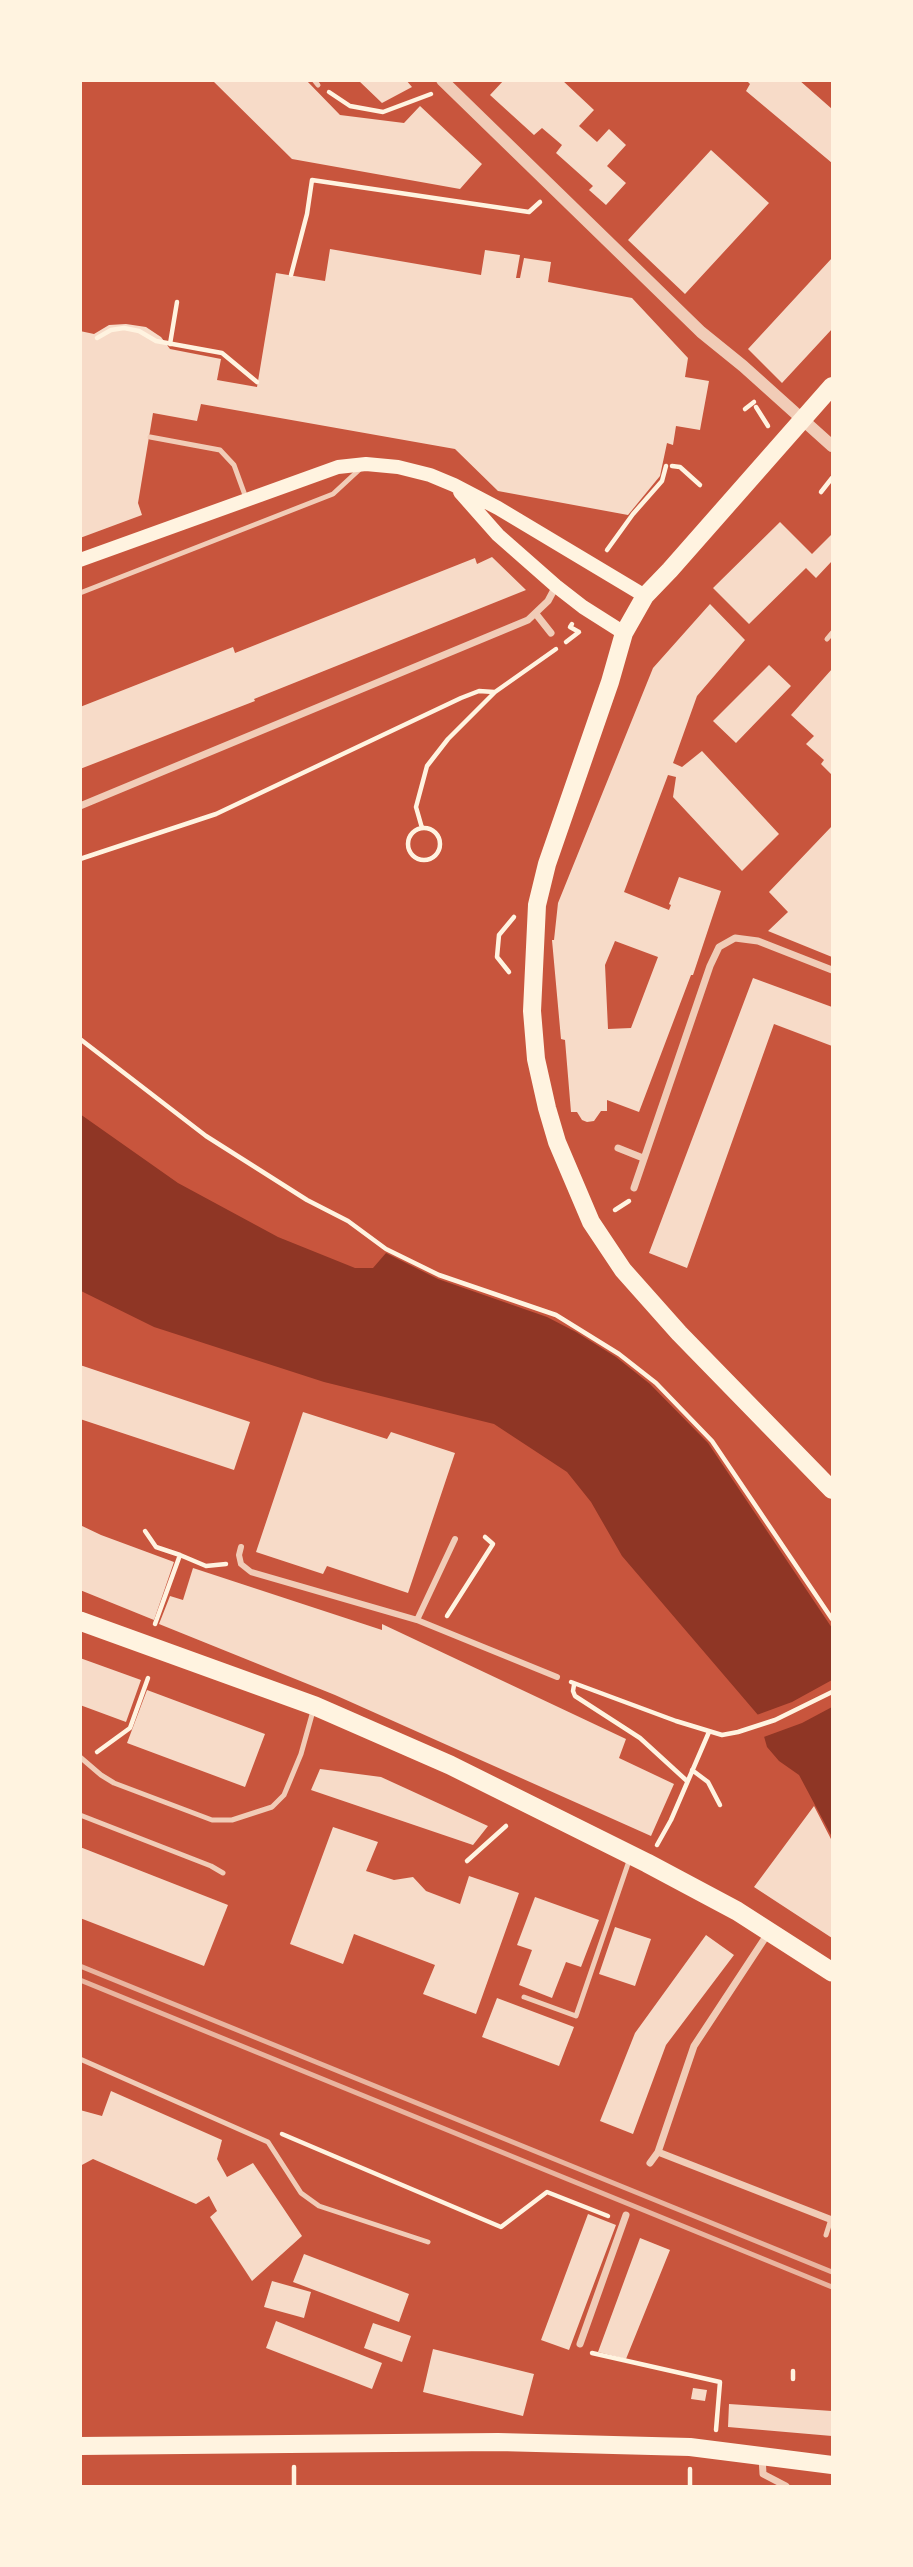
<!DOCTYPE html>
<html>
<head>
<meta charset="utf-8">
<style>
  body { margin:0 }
  #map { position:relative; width:913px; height:2567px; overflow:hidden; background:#c8553d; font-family:Mulish,sans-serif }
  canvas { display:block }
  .frame { position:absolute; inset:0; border:82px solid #fff3e0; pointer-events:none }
</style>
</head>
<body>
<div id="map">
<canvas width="913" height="2567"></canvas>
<div class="frame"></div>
</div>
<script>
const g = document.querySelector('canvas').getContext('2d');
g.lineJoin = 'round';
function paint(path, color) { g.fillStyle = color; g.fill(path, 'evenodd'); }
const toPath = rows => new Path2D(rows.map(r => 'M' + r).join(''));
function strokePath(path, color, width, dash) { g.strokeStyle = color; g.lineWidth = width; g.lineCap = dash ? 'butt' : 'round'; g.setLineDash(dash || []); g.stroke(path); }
const water = toPath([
  [80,1114,178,1183,278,1237,355,1268,373,1268,386,1253,438,1279,547,1317,576,1332,616,1357,650,1384,708,1443,832,1628,832,1837,799,1775,779,1761,767,1747,758,1715,622,1556,591,1502,567,1472,494,1424,324,1382,154,1327,81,1291]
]);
const pier = toPath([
  [832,1680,832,1707,802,1723,761,1738,754,1716,792,1702]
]);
const building = toPath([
  [212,80,306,80,340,115,404,123,420,106,482,164,460,189,292,159],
  [358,80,406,80,412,87,382,103],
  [504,80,562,80,594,110,579,126,597,142,609,129,626,145,607,166,626,183,606,205,589,190,593,186,556,153,562,145,542,128,534,135,490,95],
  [746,80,799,80,832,109,832,163,746,91,750,84],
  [711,150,769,203,685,294,628,240],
  [330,249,481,275,485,250,520,255,516,278,520,278,524,258,551,262,548,282,632,298,688,358,685,377,709,381,700,430,676,426,673,445,667,443,660,476,628,515,498,491,455,449,201,404,197,421,153,413,138,503,142,515,80,538,80,331,94,334,109,325,126,324,146,327,161,337,170,349,221,359,217,380,257,387,276,273,325,281],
  [832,258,832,329,782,383,748,349],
  [780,522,812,554,832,534,832,561,816,578,806,568,749,624,713,588],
  [492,557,526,590,254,699,255,701,80,769,80,707,233,647,235,653,475,558,477,564],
  [710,604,745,640,697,696,673,763,682,767,702,751,779,834,742,871,673,797,676,777,668,775,624,892,669,910,671,905,669,904,679,877,721,891,693,975,691,975,639,1112,607,1100,607,1111,601,1111,594,1121,587,1122,582,1120,577,1112,571,1112,565,1040,561,1039,552,940,554,940,558,903,653,668],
  [615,941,658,957,631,1028,608,1029,605,965],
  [769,665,791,686,736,743,713,721],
  [832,669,832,775,821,764,824,760,806,744,814,736,791,715],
  [832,826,832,957,768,931,788,912,769,892],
  [753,978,832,1007,832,1046,774,1024,687,1268,649,1253],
  [80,1365,250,1422,234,1470,80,1419],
  [303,1412,387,1439,391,1432,455,1453,408,1593,327,1566,323,1574,256,1552],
  [80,1525,101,1535,174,1562,154,1620,80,1590],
  [193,1568,382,1630,382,1624,626,1739,619,1758,674,1784,651,1836,335,1695,159,1624,170,1596,183,1600],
  [80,1658,141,1680,126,1722,80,1705],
  [147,1690,265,1734,245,1787,127,1743],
  [320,1769,381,1777,488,1826,473,1845,311,1790],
  [814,1806,832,1841,832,1938,754,1887],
  [333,1827,378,1842,366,1871,394,1880,413,1877,426,1891,460,1904,469,1876,519,1893,476,2014,423,1994,435,1965,354,1934,343,1964,290,1944],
  [80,1847,228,1905,204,1966,80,1918],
  [535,1897,599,1920,581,1967,566,1962,552,1998,519,1985,532,1950,517,1945],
  [615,1927,651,1939,635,1986,599,1974],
  [706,1935,734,1955,666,2045,633,2134,600,2121,635,2033],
  [497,1998,574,2027,559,2066,482,2037],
  [111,2091,222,2140,217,2159,227,2177,253,2163,302,2236,252,2281,210,2217,217,2211,209,2196,196,2204,93,2159,80,2166,80,2110,102,2116],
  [588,2214,616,2225,569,2350,541,2340],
  [640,2238,670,2250,626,2359,598,2352],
  [304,2254,409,2294,399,2322,293,2282],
  [272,2281,311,2292,304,2318,264,2307],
  [276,2321,382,2363,372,2389,266,2348],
  [373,2323,411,2336,402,2362,364,2348],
  [433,2349,534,2374,523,2416,423,2392],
  [693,2388,707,2390,705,2401,691,2399],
  [729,2404,832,2411,832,2436,728,2427]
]);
const path = toPath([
  [329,92,350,106,383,112,431,94],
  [291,275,307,214,312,180,529,212,540,202],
  [97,338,111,330,124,328,139,331,156,341,222,353,257,382],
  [170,344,177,302],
  [756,407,768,426],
  [745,409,754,402],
  [672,466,680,467,700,485],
  [821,492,832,478],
  [607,550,633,514,662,481,666,466],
  [566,642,579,632,570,627,572,624],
  '408 844a16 16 0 1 1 32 0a16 16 0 1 1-32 0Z',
  [422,828,416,807,427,766,448,739,495,692,556,649],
  [80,859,216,814,461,698,479,691,494,692],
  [509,972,497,957,499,935,514,917],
  [80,1039,206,1136,307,1200,348,1221,386,1249,439,1275,556,1315,619,1354,656,1383,712,1441,832,1619],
  [615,1210,629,1201],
  [145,1531,156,1547,180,1555],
  [447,1616,493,1544,485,1537],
  [155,1624,180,1555,206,1566,226,1564],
  [571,1682,676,1721,722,1735,738,1732,775,1720,832,1692],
  [574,1685,573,1691,575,1696,640,1738,687,1781],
  [97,1752,130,1728,148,1678],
  [692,1770,708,1782,720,1805],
  [657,1845,671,1820,709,1732],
  [467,1861,506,1826],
  [282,2134,501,2227,547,2192,608,2216],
  [592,2353,720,2382,716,2430],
  [793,2379,793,2371],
  [294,2486,294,2467],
  [690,2486,690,2469]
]);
const service = toPath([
  [314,80,318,85],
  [150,437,220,450,234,465,246,498],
  [80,593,333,494,360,469],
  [827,639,832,633],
  [80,1757,101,1775,114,1783,212,1820,232,1820,272,1807,284,1795,301,1754,313,1711],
  [80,1815,211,1866,223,1873],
  [524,1997,576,2016,630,1858],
  [80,2059,268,2142,301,2193,319,2206,428,2242],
  [826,2235,831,2219]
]);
const pedestrian = toPath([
  [241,1547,239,1555,241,1564,251,1572,417,1620,557,1677],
  [417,1620,455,1539]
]);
const minor = toPath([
  [536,614,551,633],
  [80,806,528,620,548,601,556,586],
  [618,1148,643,1158],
  [634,1188,710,966,719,947,735,938,758,941,832,970],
  [658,2152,832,2220],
  [650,2163,658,2152,694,2046,769,1932],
  [580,2344,626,2215],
  [762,2457,763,2474,786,2486]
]);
const tertiary = toPath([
  [442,80,701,332,743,366,832,446]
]);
const secondary = toPath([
  [460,492,498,535,556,586,583,607,624,633],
  [80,560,338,467,366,464,398,467,430,475,454,485,498,508,645,596]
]);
const primary = toPath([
  [832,386,670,570,645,596,624,633,610,682,547,864,537,905,532,1011,536,1059,547,1108,557,1142,591,1222,623,1270,679,1333,832,1490],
  [80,2446,498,2442,690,2447,832,2465]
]);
const trunk = toPath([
  [80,1621,315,1706,450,1765,647,1863,737,1911,832,1972]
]);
const rail = toPath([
  [80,1966,832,2272],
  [80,1980,832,2287]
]);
paint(water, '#8f3625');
paint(pier, '#c8553d');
paint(building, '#f7dbc8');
strokePath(path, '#fff3e0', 4.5);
strokePath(service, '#f1ccb7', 5);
strokePath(pedestrian, '#f1ccb7', 6);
strokePath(minor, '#f1ccb7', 7);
strokePath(tertiary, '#f1ccb7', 12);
strokePath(secondary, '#fff3e0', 14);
strokePath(primary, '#fff3e0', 18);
strokePath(trunk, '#fff3e0', 19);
strokePath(rail, '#e9b49f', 5);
</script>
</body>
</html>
